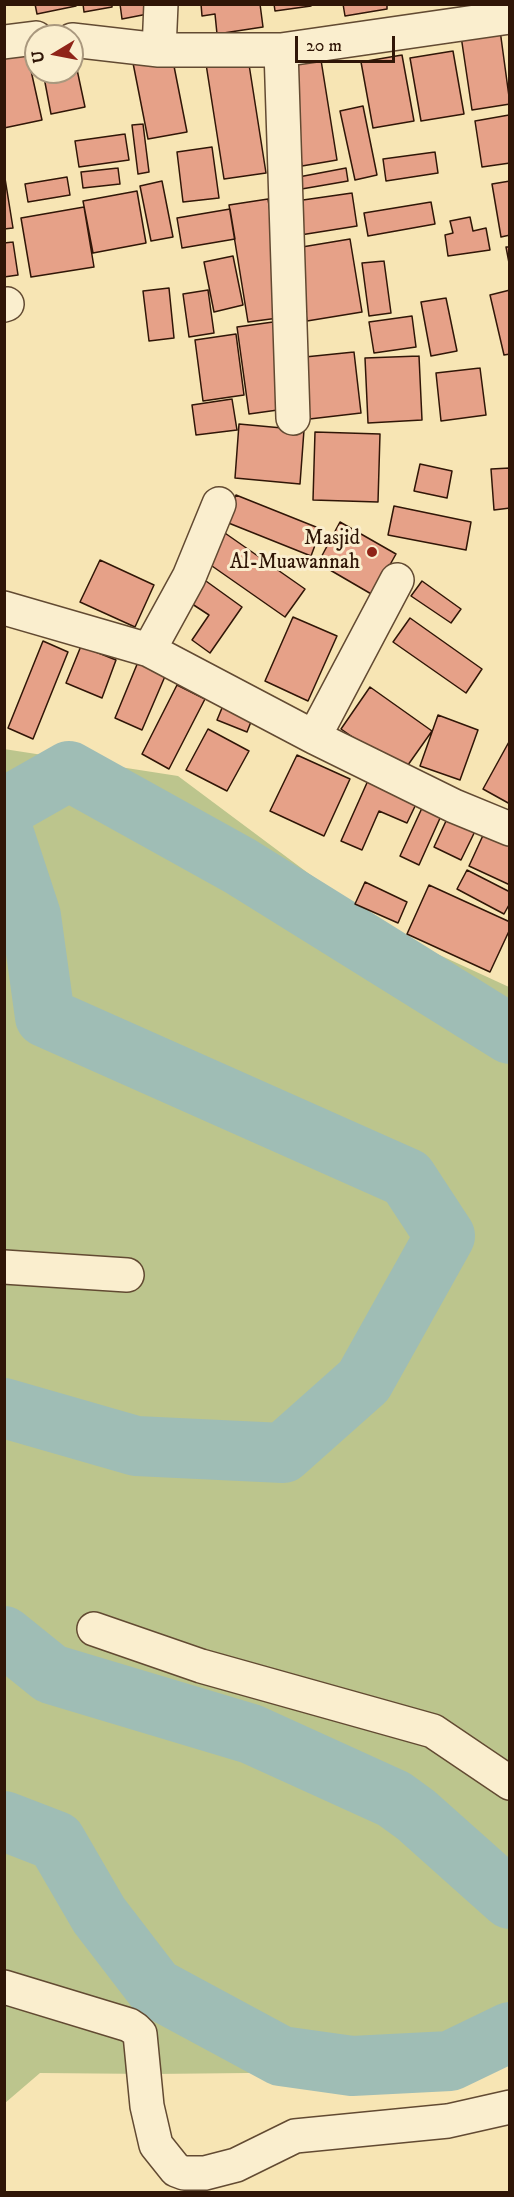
<!DOCTYPE html>
<html>
<head>
<meta charset="utf-8">
<style>
  body { margin:0 }
  #map { position:relative; width:514px; height:2197px; overflow:hidden; background:#f7e5b4; font-family:"IM FELL DW Pica",serif }
  canvas { display:block }
  .frame { position:absolute; inset:0; border:6px solid #301607; pointer-events:none }
  .north { position:absolute; left:24px; top:24px; width:60px; height:60px; box-sizing:border-box; background:#faeece; border:2px solid #a9987e; border-radius:50%; rotate:260deg; font-size:16px; font-weight:700; line-height:24px; text-align:center; color:#301607 }
  .north::after { content:''; display:block; margin:auto; width:21px; height:27px; background:#8f2418; clip-path:polygon(50% 0,100% 100%,50% 72%,0 100%) }
  .scale { position:absolute; left:295px; top:36px; width:100px; height:27px; box-sizing:border-box; border:3px solid #301607; border-top:0; padding-left:8px; font-size:18px; line-height:21px; white-space:nowrap; color:#301607; -webkit-text-stroke:4px #faeece; paint-order:stroke }
</style>
</head>
<body>
<div id="map">
<canvas width="514" height="2197"></canvas>
<div class="frame"></div>
<div class="north">U</div>
<div class="scale">20 m</div>
</div>
<script>
const g = document.querySelector('canvas').getContext('2d');
g.lineJoin = 'round';
function paint(path, color) { g.fillStyle = color; g.fill(path, 'evenodd'); }
const toPath = rows => new Path2D(rows.map(r => 'M' + r).join(''));
function strokePath(path, color, width, dash) { g.strokeStyle = color; g.lineWidth = width; g.lineCap = dash ? 'butt' : 'round'; g.setLineDash(dash || []); g.stroke(path); }
function write(font, color, halo, rows, align = 'center') {
  g.font = font + ' "IM FELL DW Pica",serif'; g.lineWidth = 6; g.setLineDash([]); g.textBaseline = 'middle'; g.strokeStyle = halo; g.fillStyle = color; for (const [text, x, y, turn = 0] of rows) {
    g.save(); g.translate(x, y); g.rotate((+turn || 0) * Math.PI / 180); g.textAlign = isNaN(turn) ? turn : align; if (halo) g.strokeText(text, 0, 0); g.fillText(text, 0, 0); g.restore();
  }
}
const green = toPath([
  [4,749,178,776,383,929,509,987,509,2048,441,2071,152,2074,40,2073,5,2103]
]);
const river = toPath([
  [4,808,69,771,240,866,510,1034],
  [4,834,31,916,45,1017,407,1178,445,1236,364,1381,283,1453,136,1446,4,1408],
  [4,1636,51,1674,251,1734,394,1799,416,1815,510,1899],
  [4,1821,56,1841,99,1915,155,1988,281,2056,352,2066,450,2061,510,2032]
]);
const building = toPath([
  [35,4,76,4,76,6,37,14,35,4],
  [83,4,112,4,112,7,84,12,83,4],
  [120,4,157,4,158,12,122,19,120,4],
  [201,4,260,4,263,27,217,34,215,14,202,16,201,4],
  [274,4,311,4,311,6,275,11,274,4],
  [343,4,387,4,387,9,345,16,343,4],
  [500,30,510,104,472,110,461,36,500,30],
  [72,46,85,107,51,114,43,72,72,72,72,46],
  [26,48,42,120,4,128,4,53,26,48],
  [453,51,464,114,421,121,410,58,453,51],
  [402,55,414,121,373,128,361,62,402,55],
  [172,56,187,132,148,139,133,63,172,56],
  [248,58,266,173,224,179,206,64,248,58],
  [321,60,337,160,302,166,286,66,321,60],
  [363,106,377,175,355,180,340,111,363,106],
  [509,115,510,163,482,167,475,121,509,115],
  [143,124,149,172,138,174,132,125,143,124],
  [125,134,129,160,79,167,75,141,125,134],
  [212,147,219,198,183,202,177,152,212,147],
  [435,152,438,173,386,181,383,159,435,152],
  [118,168,120,184,83,188,81,172,118,168],
  [346,168,348,181,290,191,288,179,346,168],
  [4,172,13,228,4,229,4,172],
  [67,177,70,195,28,202,25,184,67,177],
  [162,181,173,237,151,241,140,186,162,181],
  [510,181,510,235,501,237,492,184,510,181],
  [137,191,146,243,93,253,83,201,137,191],
  [352,193,357,226,294,236,289,202,352,193],
  [268,199,286,317,248,322,229,205,268,199],
  [431,202,435,224,368,236,364,213,431,202],
  [84,207,94,267,31,277,21,218,84,207],
  [230,209,235,239,182,248,177,218,230,209],
  [470,217,473,231,486,228,490,250,448,256,445,235,453,233,450,221,470,217],
  [350,239,362,312,307,321,296,248,350,239],
  [13,242,18,275,4,277,4,243,13,242],
  [506,247,510,247,510,268,506,247],
  [233,256,243,305,214,312,204,262,233,256],
  [384,261,391,313,369,316,362,263,384,261],
  [169,288,174,338,149,341,143,291,169,288],
  [208,290,214,333,189,337,183,294,208,290],
  [510,290,510,354,504,355,490,295,510,290],
  [446,298,457,351,431,356,421,302,446,298],
  [412,316,416,347,374,353,369,322,412,316],
  [273,322,285,409,249,414,237,327,273,322],
  [236,334,244,395,203,401,195,340,236,334],
  [354,352,361,413,301,420,295,358,354,352],
  [419,356,422,420,368,423,365,358,419,356],
  [480,368,486,415,441,421,436,373,480,368],
  [232,399,237,430,196,435,192,405,232,399],
  [239,424,304,430,300,484,235,478,239,424],
  [315,432,380,434,378,502,313,500,315,432],
  [420,464,452,471,447,498,414,491,420,464],
  [510,468,510,508,494,510,491,469,510,468],
  [236,495,321,529,311,556,226,522,236,495],
  [394,506,471,522,466,550,388,535,394,506],
  [340,522,396,554,373,595,318,563,340,522],
  [222,531,305,589,285,617,202,559,222,531],
  [100,560,154,585,135,627,80,602,100,560],
  [199,576,242,607,210,653,192,640,209,615,183,598,199,576],
  [422,581,461,609,451,623,411,596,422,581],
  [293,617,337,636,308,701,265,681,293,617],
  [410,618,482,669,466,693,393,642,410,618],
  [43,641,68,652,33,739,8,728,43,641],
  [81,646,116,660,102,698,66,683,81,646],
  [138,662,166,674,142,730,115,718,138,662],
  [177,685,205,699,169,769,142,754,177,685],
  [370,687,432,731,403,772,341,729,370,687],
  [227,696,256,709,247,732,217,720,227,696],
  [438,715,478,730,460,780,420,766,438,715],
  [208,729,249,751,227,791,186,770,208,729],
  [510,740,510,804,483,789,510,740],
  [297,755,350,779,324,836,270,811,297,755],
  [370,776,418,800,407,823,379,811,362,850,341,841,370,776],
  [422,808,441,816,419,865,400,856,422,808],
  [452,808,480,821,461,860,434,847,452,808],
  [485,831,510,843,510,885,469,866,485,831],
  [467,870,510,892,510,903,504,914,457,889,467,870],
  [365,882,407,902,398,923,355,904,365,882],
  [429,885,510,922,510,929,490,972,407,934,429,885]
]);
const minor = toPath([
  [72,40,159,50,281,50,510,17],
  [4,42,36,38],
  [159,50,161,4],
  [281,50,293,418],
  [4,305,7,304],
  [4,608,149,650,314,737,454,806,510,829],
  [149,650,189,577,219,504],
  [314,737,397,580],
  [4,1267,127,1275],
  [94,1629,201,1666,433,1731,510,1783],
  [4,1987,129,2025,135,2029,140,2034,147,2106,156,2145,176,2170,184,2173,205,2173,236,2165,295,2136,448,2121,510,2107]
]);
const markers = [
  [372,552,6,"#8f2418"]
];
const poiNames = [
  ["Masjid",360,540],
  ["Al-Muawannah",360,564]
];
paint(green, '#bcc58d');
strokePath(river, '#9fbdb5', 60);
paint(building, '#e6a188');
strokePath(building, '#301607', 1.5);
strokePath(minor, '#624a32', 36);
strokePath(minor, '#faeece', 33);
for (const [x, y, r, color] of markers) { const dot = new Path2D(); dot.arc(x, y, r, 0, 2 * Math.PI); g.fillStyle = color; g.fill(dot); strokePath(dot, '#faeece', 2); }
write('21px', '#301607', '#faeece', poiNames, 'right');
</script>
</body>
</html>
